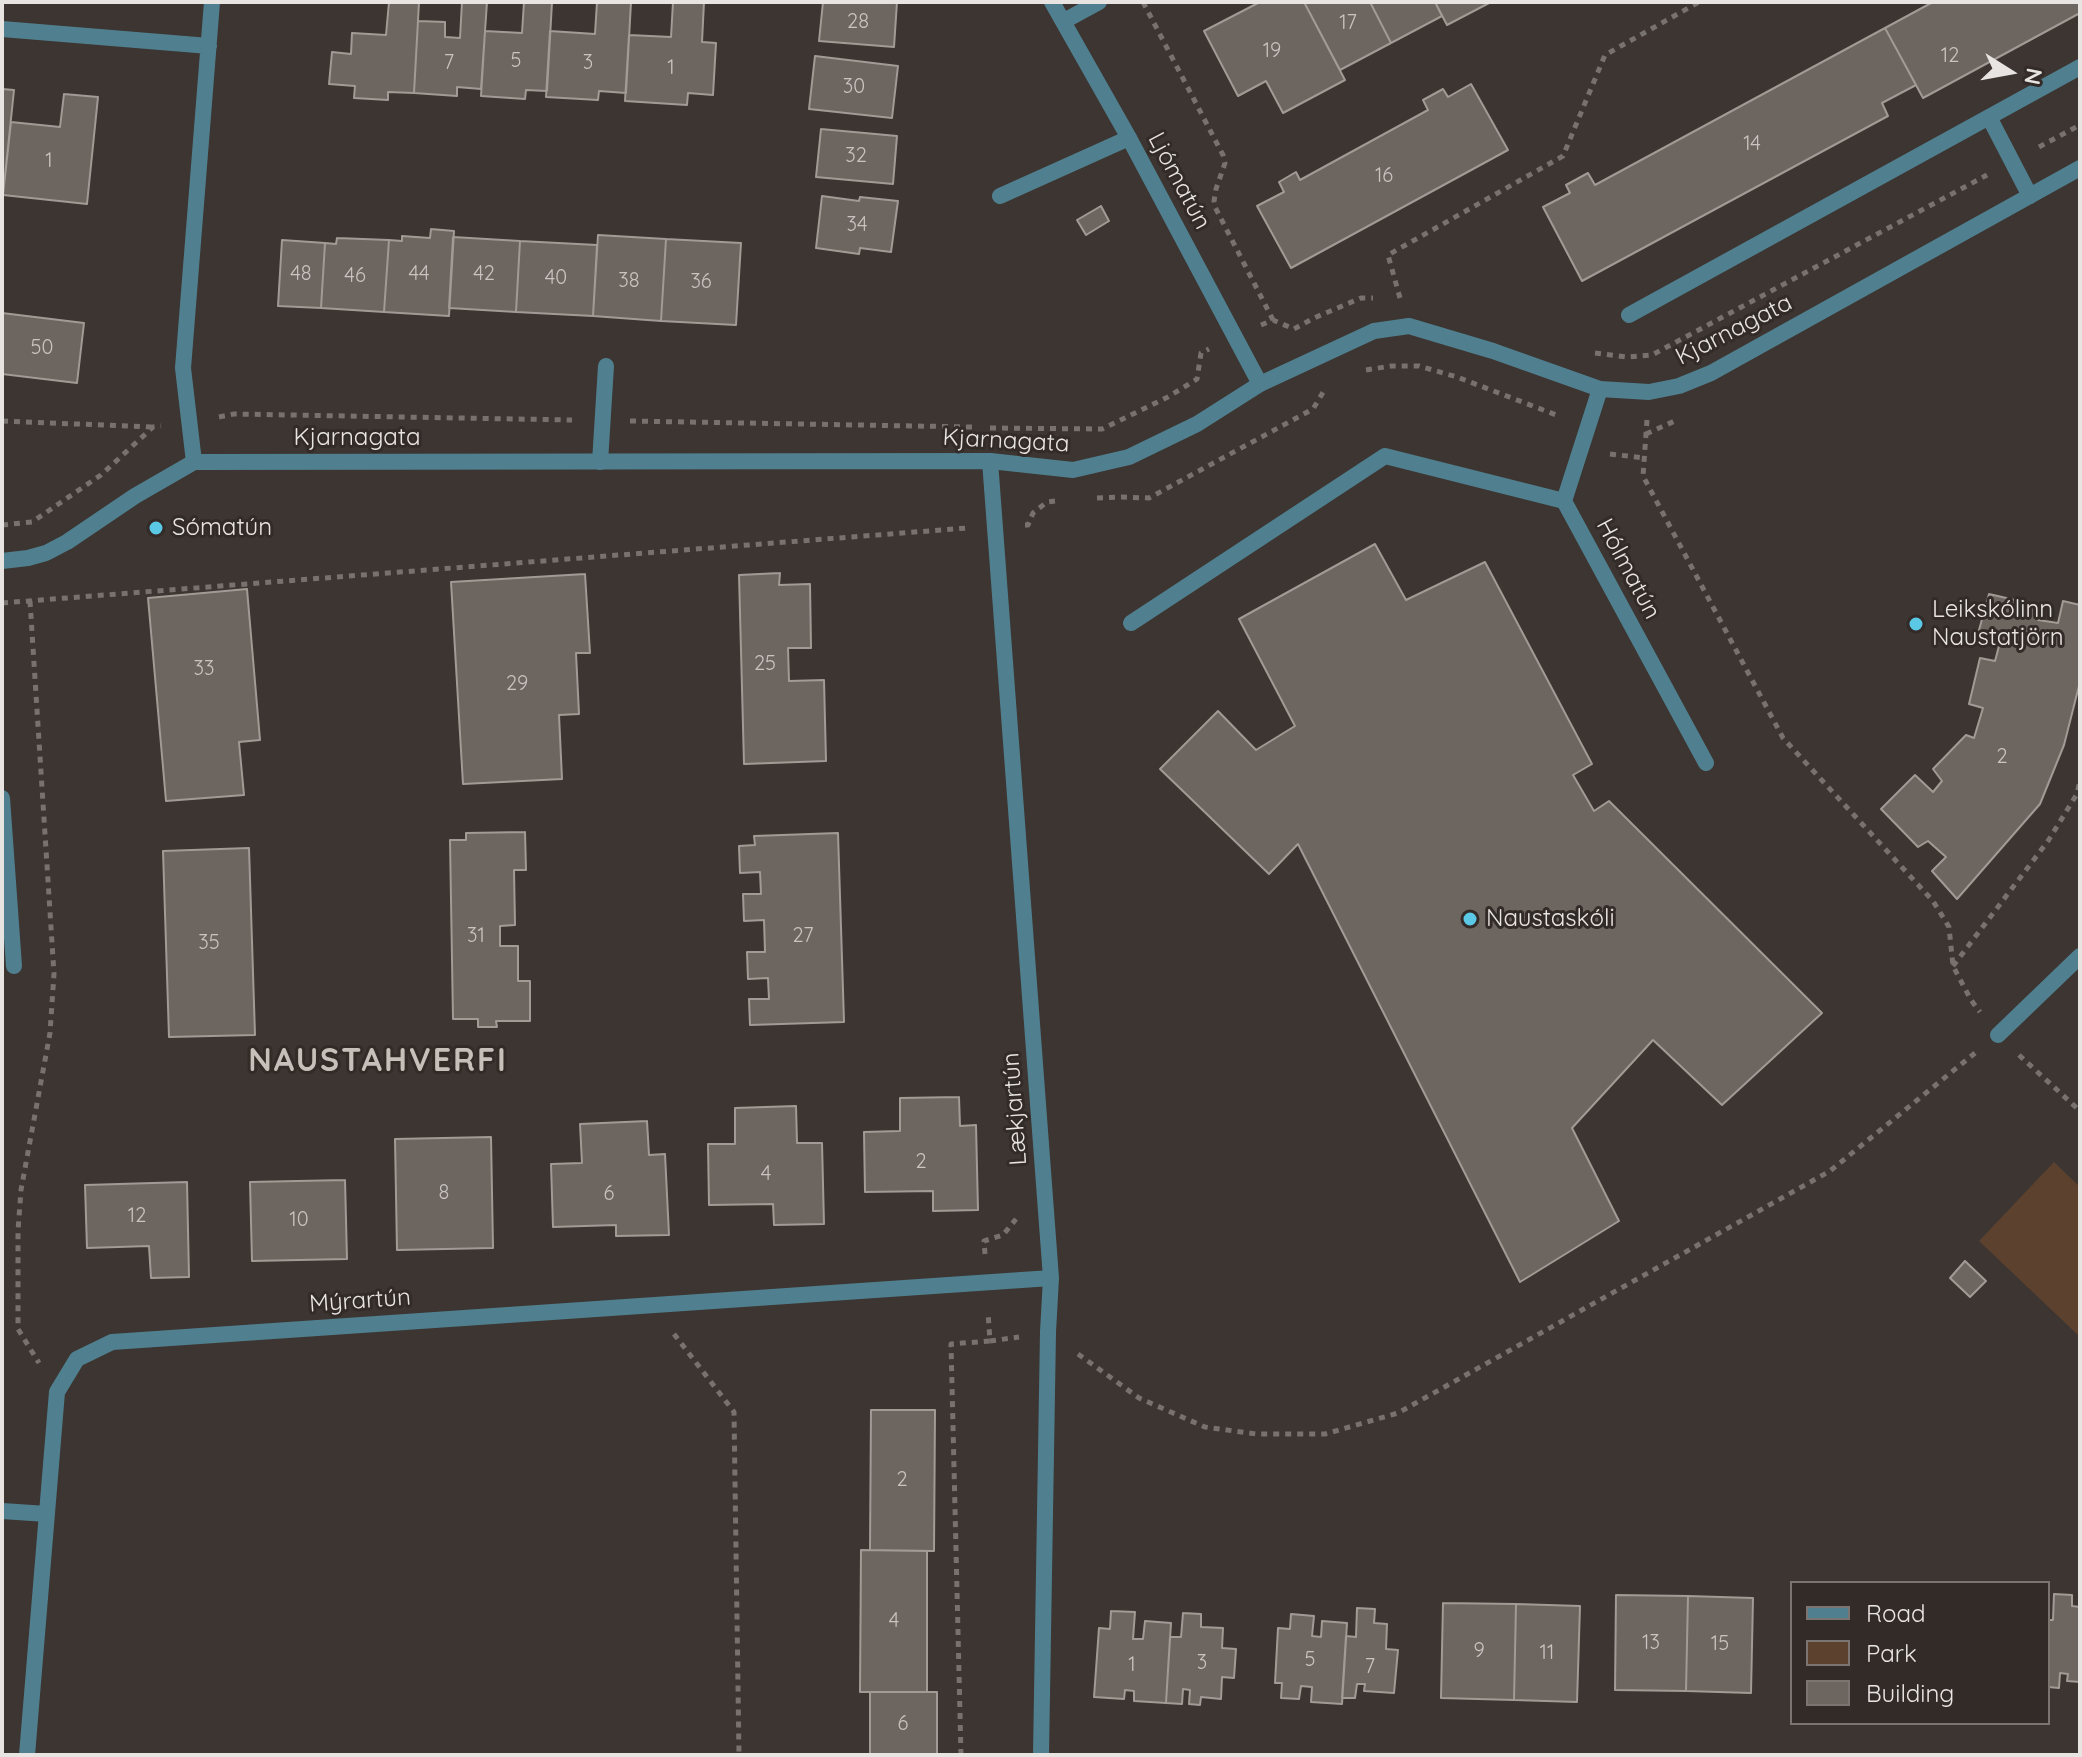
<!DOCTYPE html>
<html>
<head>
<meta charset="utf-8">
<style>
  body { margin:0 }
  #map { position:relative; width:2082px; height:1757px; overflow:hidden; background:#3c3531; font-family:Quicksand,sans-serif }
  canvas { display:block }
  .frame { position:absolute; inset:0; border:4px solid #e8e4e1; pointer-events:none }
  .legend { position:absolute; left:1790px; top:1581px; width:260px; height:144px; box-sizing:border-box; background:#322b27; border:2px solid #7b7571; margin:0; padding:10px 14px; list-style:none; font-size:24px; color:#e8e4e1 }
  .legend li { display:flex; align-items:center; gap:16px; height:40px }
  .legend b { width:40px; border:2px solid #7b7571 }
  .north { position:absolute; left:1970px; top:32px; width:80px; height:80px; -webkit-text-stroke:6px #322b27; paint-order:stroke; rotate:101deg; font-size:22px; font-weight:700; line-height:32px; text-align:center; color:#e8e4e1 }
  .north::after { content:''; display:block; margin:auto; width:28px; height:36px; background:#e8e4e1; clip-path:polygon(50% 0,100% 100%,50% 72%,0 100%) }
</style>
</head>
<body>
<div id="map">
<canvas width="2082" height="1757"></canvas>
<div class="frame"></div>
<ul class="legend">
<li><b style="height:10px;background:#50808f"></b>Road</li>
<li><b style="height:22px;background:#5c412f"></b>Park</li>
<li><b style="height:22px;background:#6c6560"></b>Building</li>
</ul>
<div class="north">N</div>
</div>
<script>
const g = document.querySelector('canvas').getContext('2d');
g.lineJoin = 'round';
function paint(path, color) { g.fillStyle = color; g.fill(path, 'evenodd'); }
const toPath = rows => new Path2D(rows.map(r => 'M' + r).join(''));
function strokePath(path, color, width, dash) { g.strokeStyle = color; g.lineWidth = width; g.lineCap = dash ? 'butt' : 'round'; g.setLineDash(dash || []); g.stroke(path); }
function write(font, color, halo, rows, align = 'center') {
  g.font = font + ' Quicksand,sans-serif'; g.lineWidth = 6; g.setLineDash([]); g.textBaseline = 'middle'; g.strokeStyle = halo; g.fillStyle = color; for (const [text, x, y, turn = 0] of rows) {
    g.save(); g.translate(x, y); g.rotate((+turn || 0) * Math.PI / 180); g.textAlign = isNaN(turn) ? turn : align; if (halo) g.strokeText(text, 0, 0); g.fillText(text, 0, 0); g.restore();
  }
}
const green = toPath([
  [2054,1162,2080,1187,2080,1337,1979,1241]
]);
const building = toPath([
  [389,2,419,2,414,93,388,92,388,100,354,98,355,86,329,84,332,52,351,54,352,33,386,35,389,2],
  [462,2,487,2,481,89,457,87,457,96,414,93,418,21,445,22,445,37,460,38,462,2],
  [524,2,552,2,547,91,526,90,525,99,481,96,485,31,522,33,524,2],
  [597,2,631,2,626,93,599,91,598,100,546,97,550,31,595,34,597,2],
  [673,2,704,2,702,42,716,43,713,95,688,93,687,105,625,101,629,35,671,37,673,2],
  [823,2,897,2,894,47,819,41,823,2],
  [1260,2,1304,2,1345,80,1283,113,1266,81,1238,96,1204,31,1260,2],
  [1304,2,1370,2,1391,43,1340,70,1304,2],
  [1370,2,1435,2,1442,16,1391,43,1370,2],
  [1435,2,1491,2,1447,25,1435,2],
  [1933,2,2080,2,2080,13,1923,98,1885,28,1933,2],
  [1885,28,1916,85,1882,103,1888,116,1582,281,1543,207,1570,193,1566,185,1588,173,1595,185,1885,28],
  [815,56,898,66,892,118,809,109,815,56],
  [1471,84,1508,150,1291,268,1257,206,1284,192,1279,182,1296,172,1300,180,1428,110,1423,100,1443,89,1448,97,1471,84],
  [2,89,14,90,3,195,2,195,2,89],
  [64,94,98,97,87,204,3,195,11,122,60,127,64,94],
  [821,129,897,136,893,184,816,177,821,129],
  [822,196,859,201,860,197,898,201,891,252,860,248,859,254,816,248,822,196],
  [1101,206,1109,221,1086,235,1077,220,1101,206],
  [431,229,454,231,449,316,384,312,389,240,402,241,402,236,430,238,431,229],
  [598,235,666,239,661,321,593,316,598,235],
  [453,237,520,241,516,312,449,308,453,237],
  [337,238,389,240,384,312,321,308,325,243,336,244,337,238],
  [666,239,741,243,736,325,661,321,666,239],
  [282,240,325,243,321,308,278,306,282,240],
  [520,241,597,245,593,316,516,312,520,241],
  [2,313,84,323,77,383,2,374,2,313],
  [1375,544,1406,600,1485,562,1592,764,1573,775,1594,811,1609,801,1822,1013,1722,1105,1653,1040,1572,1128,1619,1221,1520,1282,1298,844,1269,874,1160,769,1218,711,1256,750,1295,726,1239,619,1375,544],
  [780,573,779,585,810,584,811,648,788,648,789,681,824,680,826,761,744,764,739,575,780,573],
  [585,574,590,653,576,653,579,714,559,715,562,779,463,784,451,582,585,574],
  [247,589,260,740,239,742,244,795,166,801,148,598,247,589],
  [1989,594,2041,606,2038,620,2058,623,2063,601,2080,605,2080,682,2064,745,2040,804,1957,899,1932,871,1946,857,1928,841,1918,847,1881,809,1915,775,1933,792,1942,781,1933,769,1966,735,1974,738,1983,708,1969,704,1980,658,1995,661,1999,646,1976,641,1989,594],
  [525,832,526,870,514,870,515,925,500,926,500,946,518,946,518,981,530,981,530,1021,496,1021,497,1027,478,1027,478,1019,453,1019,450,840,466,840,466,833,525,832],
  [838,833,844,1022,750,1025,749,999,769,999,768,978,748,979,747,952,765,952,764,920,744,921,743,894,761,894,760,872,740,873,739,846,755,845,754,836,838,833],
  [249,848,255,1035,169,1037,163,851,249,848],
  [959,1097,960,1126,976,1125,978,1210,933,1211,933,1191,865,1192,864,1132,900,1131,900,1098,959,1097],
  [796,1106,797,1143,822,1143,824,1224,774,1225,773,1204,709,1205,708,1144,735,1144,735,1108,796,1106],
  [647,1121,649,1155,665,1154,669,1235,616,1236,616,1225,553,1227,551,1164,582,1163,580,1124,647,1121],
  [491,1137,493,1248,397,1250,395,1139,491,1137],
  [345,1180,347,1259,252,1261,250,1182,345,1180],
  [187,1182,189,1277,151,1278,149,1246,87,1248,85,1185,187,1182],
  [1965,1261,1986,1281,1970,1297,1950,1278,1965,1261],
  [871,1410,935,1410,934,1551,870,1550,871,1410],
  [861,1550,927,1551,927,1692,860,1692,861,1550],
  [2054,1594,2072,1595,2072,1606,2080,1607,2080,1682,2067,1681,2068,1674,2060,1673,2059,1688,2048,1687,2048,1620,2053,1620,2054,1594],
  [1616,1595,1688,1596,1686,1691,1615,1690,1616,1595],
  [1688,1596,1753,1598,1751,1693,1686,1691,1688,1596],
  [1443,1603,1516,1604,1514,1700,1441,1698,1443,1603],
  [1516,1604,1580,1606,1577,1702,1514,1700,1516,1604],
  [1357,1608,1375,1609,1374,1623,1387,1624,1386,1649,1398,1650,1394,1693,1364,1691,1365,1684,1357,1684,1355,1698,1342,1698,1346,1636,1356,1637,1357,1608],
  [1111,1611,1135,1612,1133,1639,1143,1639,1145,1621,1171,1623,1166,1703,1134,1701,1134,1691,1125,1690,1124,1699,1094,1697,1099,1628,1110,1629,1111,1611],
  [1183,1613,1201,1614,1201,1627,1223,1628,1222,1648,1236,1649,1234,1678,1222,1677,1221,1699,1201,1697,1200,1705,1189,1704,1190,1690,1183,1689,1182,1704,1166,1703,1170,1637,1181,1637,1183,1613],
  [1291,1614,1314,1616,1312,1636,1321,1637,1322,1621,1347,1623,1342,1704,1311,1702,1312,1687,1301,1686,1299,1699,1281,1698,1282,1683,1275,1683,1278,1628,1290,1629,1291,1614],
  [870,1692,937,1692,937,1755,870,1755,870,1692]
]);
const path = toPath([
  [1143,2,1223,155,1225,163,1216,189,1214,201,1215,207,1273,320],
  [2039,147,2080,125],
  [1400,298,1388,255,1563,156,1605,55,1699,2],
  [1261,325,1273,320,1294,329,1314,318,1361,298,1373,298],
  [1595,353,1627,357,1652,355,1987,175],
  [1366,370,1391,366,1419,366,1457,377,1559,416],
  [219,417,234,414,572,420],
  [1647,420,1643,476,1783,738,1933,901,1949,927,1953,966,1971,1000,1980,1012],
  [2,421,152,427],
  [630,421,972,427],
  [990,428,1102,429,1168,397,1197,379,1201,353,1209,349],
  [1646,434,1677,420],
  [1610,454,1645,458],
  [1097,498,1122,497,1149,498,1313,409,1325,389],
  [2,525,32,522,101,475,153,427,161,426],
  [1025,525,1028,525,1033,513,1047,502,1055,501],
  [30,601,54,974,50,1033,21,1190,18,1231,18,1329,39,1363],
  [2,603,967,528],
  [1953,966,2048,841,2077,794,2080,780],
  [2019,1055,2080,1111],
  [985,1254,984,1241,1003,1235,1016,1219],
  [674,1334,734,1412,739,1755],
  [990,1341,1019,1337],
  [1078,1354,1139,1398,1205,1427,1256,1434,1325,1434,1398,1413,1830,1171,1975,1053],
  [961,1755,951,1344,990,1341,988,1312]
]);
const service = toPath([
  [1989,117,2030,196],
  [1000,196,1129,138],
  [1629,315,2080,67],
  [600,462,606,366],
  [1131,623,1385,456,1564,501],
  [2,798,14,966]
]);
const minor = toPath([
  [1052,2,1129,138,1260,384],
  [1064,21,1099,2],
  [2,29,209,46],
  [1600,389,1564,501,1706,763],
  [990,461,1051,1278,1048,1332,1041,1755],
  [194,462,183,368,212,2],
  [1998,1035,2080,956],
  [2,1511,47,1514],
  [27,1755,57,1392,77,1359,112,1342,1051,1278]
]);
const tertiary = toPath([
  [2,561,28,558,46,553,67,542,135,496,194,462,990,461,1073,470,1129,457,1197,424,1260,384,1374,331,1409,326,1493,351,1600,389,1649,392,1679,386,1711,373,2080,168]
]);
const markers = [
  [156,528,8,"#5bc8e6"],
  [1916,624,8,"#5bc8e6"],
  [1470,919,8,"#5bc8e6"]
];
const numberNames = [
  ["28",858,22],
  ["17",1348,23],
  ["19",1272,51],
  ["12",1950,56],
  ["5",516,61],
  ["7",449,63],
  ["3",588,63],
  ["1",671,68],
  ["30",854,87],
  ["14",1752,144],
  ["32",856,156],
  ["1",49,161],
  ["16",1384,176],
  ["34",857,225],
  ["48",301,274],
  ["44",419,274],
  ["42",484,274],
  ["46",355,276],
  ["40",556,278],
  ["38",629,281],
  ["36",701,282],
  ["50",42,348],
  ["25",765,664],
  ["33",204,669],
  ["29",517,684],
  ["2",2002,757],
  ["31",476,936],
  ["27",803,936],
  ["35",209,943],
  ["2",921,1162],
  ["4",766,1174],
  ["8",444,1193],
  ["6",609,1194],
  ["12",137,1216],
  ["10",299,1220],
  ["2",902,1480],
  ["4",894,1621],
  ["13",1651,1643],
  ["15",1720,1644],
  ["9",1479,1651],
  ["11",1547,1653],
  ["5",1310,1660],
  ["3",1202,1663],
  ["1",1132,1665],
  ["7",1370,1667],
  ["6",903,1724]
];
const streetNames = [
  ["Ljómatún",1179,181,62],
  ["Kjarnagata",1734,330,-27],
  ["Kjarnagata",357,438],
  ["Kjarnagata",1006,441,3],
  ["Hólmatún",1628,569,62],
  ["Lækjartún",1015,1109,-94],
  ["Mýrartún",360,1301,-4]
];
const poiNames = [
  ["Sómatún",172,528],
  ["Leikskólinn",1932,610],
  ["Naustatjörn",1932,638],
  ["Naustaskóli",1486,919]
];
const districtNames = [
  ["NAUSTAHVERFI",378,1061]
];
paint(green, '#5c412f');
paint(building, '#6c6560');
strokePath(building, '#a29a95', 2);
strokePath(path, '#78726f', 5, [6, 6]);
strokePath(service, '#50808f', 16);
strokePath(minor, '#50808f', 16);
strokePath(tertiary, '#50808f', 16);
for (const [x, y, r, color] of markers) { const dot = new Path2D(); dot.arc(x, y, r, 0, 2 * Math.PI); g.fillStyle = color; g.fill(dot); strokePath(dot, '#322b27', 3); }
write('20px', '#c9c4c1', null, numberNames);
write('24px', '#e8e4e1', '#322b27', streetNames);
write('24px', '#e8e4e1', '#322b27', poiNames, 'left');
g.letterSpacing = '2px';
write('bold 32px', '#c7bfb9', '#322b27', districtNames);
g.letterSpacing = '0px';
</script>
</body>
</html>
